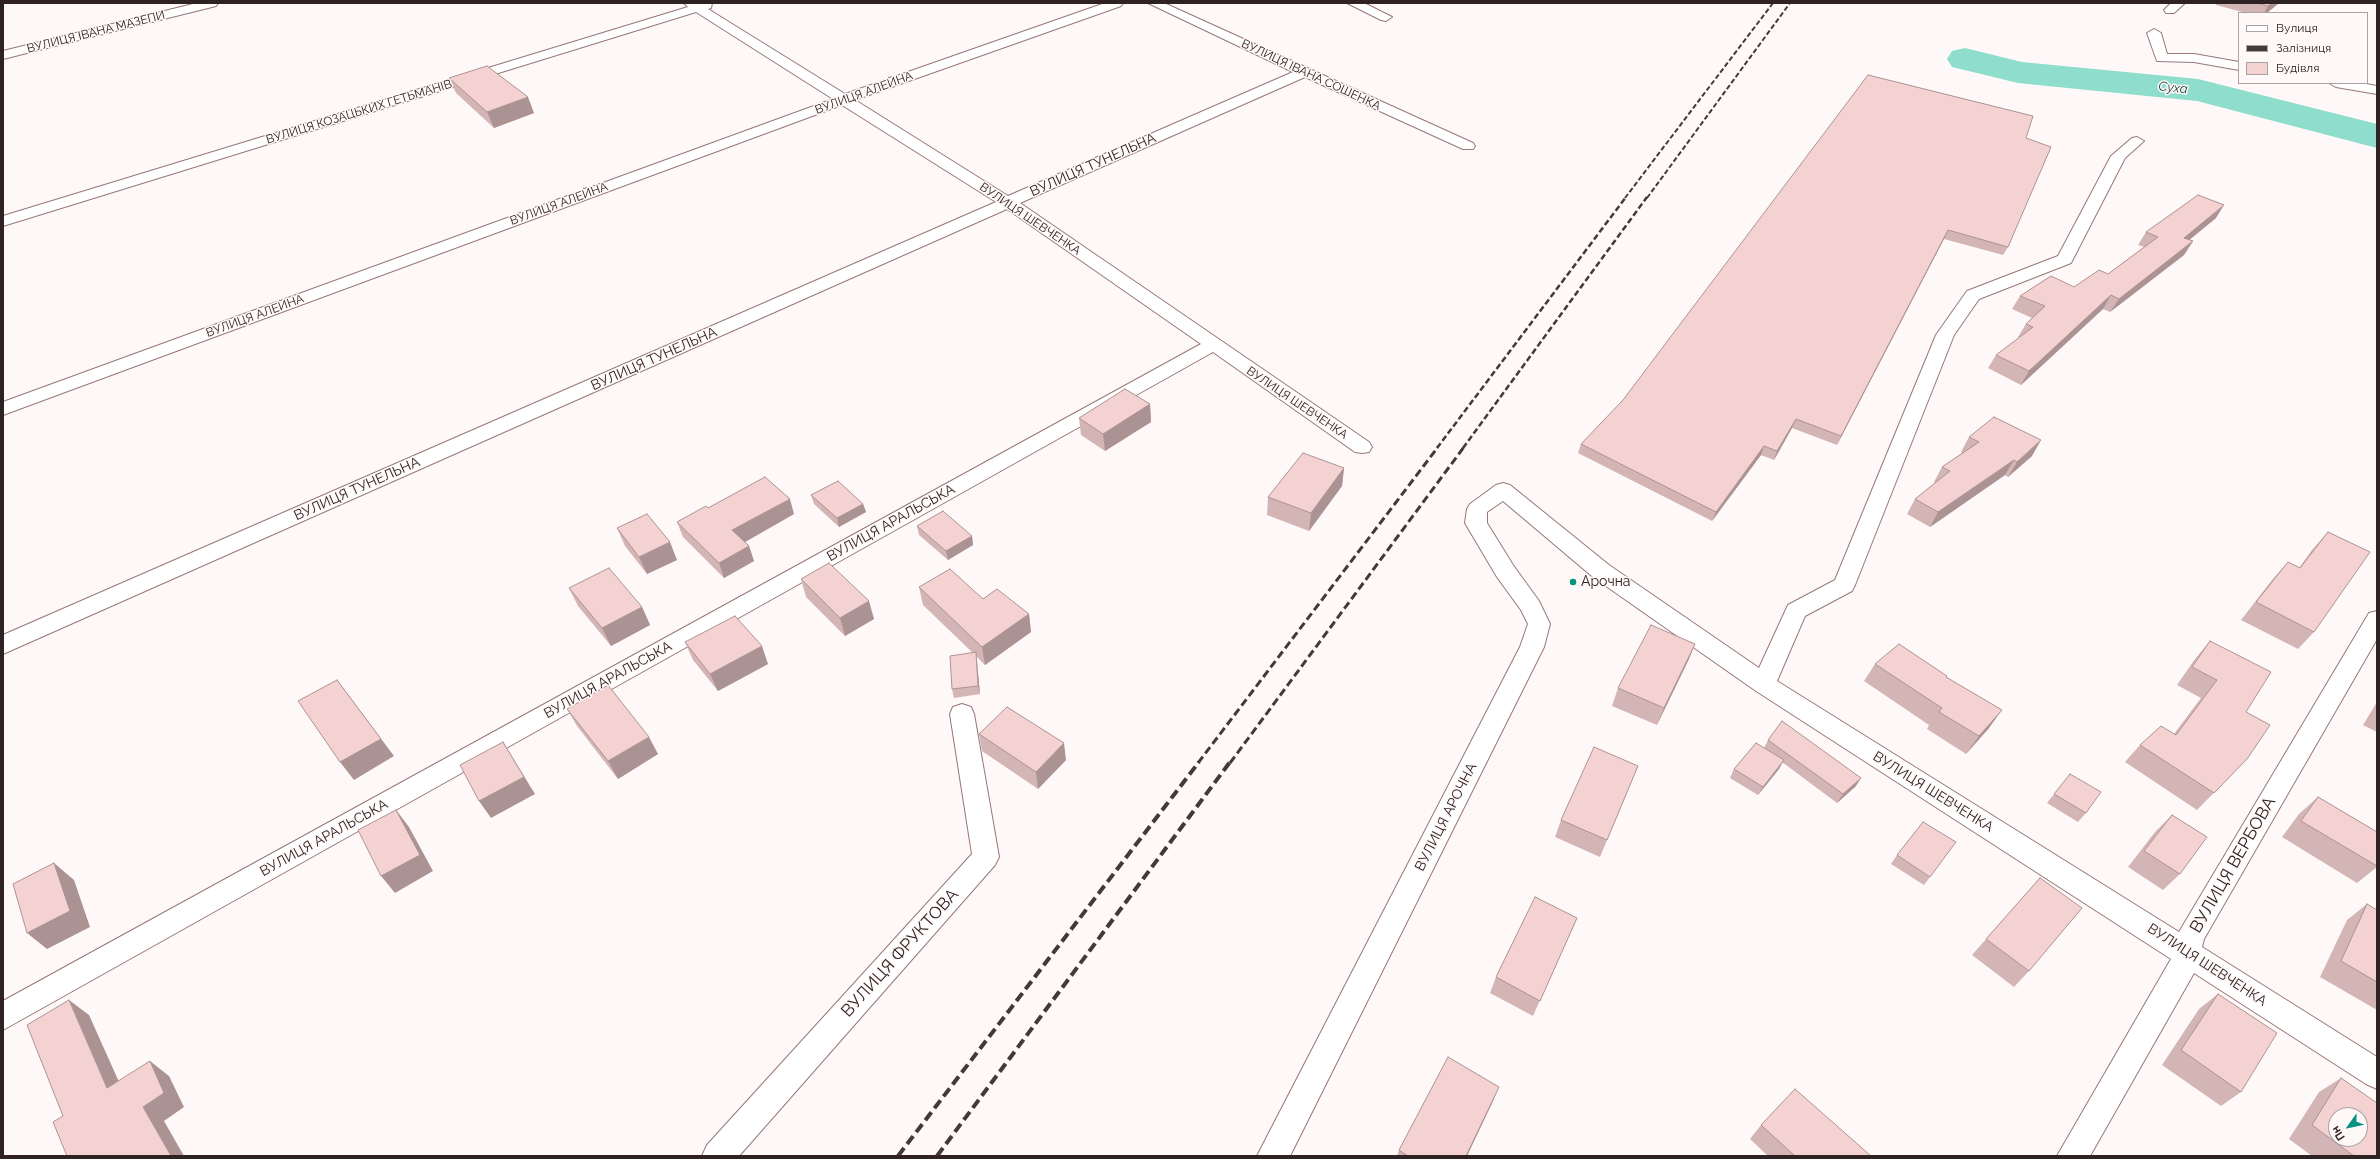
<!DOCTYPE html>
<html>
<head>
<meta charset="utf-8">
<style>
  body { margin:0 }
  #map { position:relative; width:2380px; height:1159px; overflow:hidden; background:#fff8f8; font-family:Raleway,sans-serif }
  canvas { display:block }
  .frame { position:absolute; inset:0; border:4px solid #2e2222; pointer-events:none }
  .legend { position:absolute; left:2238px; top:12px; width:130px; height:72px; box-sizing:border-box; background:#fff8f8; border:1px solid #aba2a2; margin:0; padding:5px 7px; list-style:none; font-size:12px; color:#2e2222 }
  .legend li { display:flex; align-items:center; gap:8px; height:20px }
  .legend b { width:20px; border:1px solid #aba2a2 }
  .north { position:absolute; left:2328px; top:1107px; width:40px; height:40px; box-sizing:border-box; background:#fff8f8; border:1px solid #aba2a2; border-radius:50%; rotate:237deg; font-size:11px; font-weight:700; line-height:16px; text-align:center; color:#2e2222 }
  .north::after { content:''; display:block; margin:auto; width:14px; height:18px; background:#07937f; clip-path:polygon(50% 0,100% 100%,50% 72%,0 100%) }
</style>
</head>
<body>
<div id="map">
<canvas width="2380" height="1159"></canvas>
<div class="frame"></div>
<ul class="legend">
<li><b style="height:5px;background:#fff"></b>Вулиця</li>
<li><b style="height:5px;background:#443838"></b>Залізниця</li>
<li><b style="height:11px;background:#f5d2d2"></b>Будівля</li>
</ul>
<div class="north">Пн</div>
</div>
<script>
const g = document.querySelector('canvas').getContext('2d');
g.lineJoin = 'round';
const toPath = rows => new Path2D(rows.map(r => 'M' + r).join(''));
function paint(path, color) { g.fillStyle = color; g.fill(path, 'evenodd'); }
function strokePath(path, color, width, dash) { g.strokeStyle = color; g.lineWidth = width; g.lineCap = dash ? 'butt' : 'round'; g.setLineDash(dash || []); g.stroke(path); }
function write(font, color, halo, rows, align = 'center') {
  g.font = font + ' Raleway,sans-serif'; g.lineWidth = 3; g.setLineDash([]); g.textBaseline = 'middle'; g.strokeStyle = halo; g.fillStyle = color; for (const [text, x, y, turn = 0] of rows) {
    g.save(); g.translate(x, y); g.rotate((+turn || 0) * Math.PI / 180); g.textAlign = isNaN(turn) ? turn : align; if (halo) g.strokeText(text, 0, 0); g.fillText(text, 0, 0); g.restore();
  }
}
const river = toPath([
  [1965,48,2022,62,2198,79,2377,124,2377,148,2197,101,2018,83,1952,67,1947,59,1952,51,1965,48]
]);
const minor = toPath([
  [197,3,218,3,216,6,3,59,3,51,197,3],
  [684,3,712,3,711,8,708,9,845,94,1105,3,1123,3,1121,6,855,100,1008,196,1293,72,1148,3,1164,3,1473,143,1475,146,1473,149,1463,149,1305,77,1020,203,1369,442,1372,447,1369,452,1362,453,1355,452,1213,352,3,1030,3,1001,1201,344,1007,209,3,654,3,635,996,202,842,105,3,415,3,402,833,99,696,12,3,226,3,216,688,7,684,3],
  [1347,3,1364,3,1392,17,1386,21,1381,20,1347,3],
  [2171,3,2185,3,2174,13,2166,13,2164,10,2171,3],
  [2154,29,2161,33,2167,54,2194,54,2239,62,2239,70,2194,62,2157,61,2147,33,2154,29],
  [2329,83,2360,83,2377,86,2377,94,2336,87,2329,83],
  [2137,137,2144,141,2125,158,2071,263,1979,299,1954,335,1855,585,1852,591,1805,616,1777,681,2179,932,2369,613,2377,611,2377,639,2204,939,2202,947,2377,1057,2377,1089,2366,1084,2194,973,2090,1156,2057,1156,2171,959,1756,691,1593,577,1503,501,1487,512,1487,523,1513,565,1539,601,1550,624,1544,647,1290,1156,1257,1156,1520,647,1528,624,1521,610,1497,577,1465,523,1467,509,1470,504,1496,485,1503,483,1510,485,1609,565,1759,668,1788,605,1835,580,1936,335,1967,291,2058,256,2111,156,2132,138,2137,137],
  [962,704,971,707,974,714,999,857,995,865,739,1156,702,1156,707,1145,972,854,950,714,953,707,962,704]
]);
const railFar3 = toPath([
  [1625,198,1773,3],
  [1647,198,1790,3]
]);
const railFar2 = toPath([
  [1437,448,1626,197],
  [1463,448,1647,197]
]);
const railFar1 = toPath([
  [1198,763,1438,447],
  [1230,763,1464,447]
]);
const rail = toPath([
  [898,1156,1199,762],
  [937,1156,1230,762]
]);
const wall = toPath([
  [2217,3,2279,3,2267,13,2246,13,2216,5],
  [449,78,534,113,494,128,456,93],
  [2026,138,2008,247,2003,255,1944,239,1837,445,1792,428,1774,460,1761,455,1712,521,1578,453,1581,444],
  [2216,218,2189,240,2193,241,2184,255,2110,312,2103,309,2021,385,1988,368,1996,355,2019,338,2018,337,2026,324,2032,318,2012,309,2020,296,2074,287,2108,274,2144,247,2138,245,2146,232],
  [1150,404,1151,422,1105,451,1081,435,1079,418],
  [1969,437,2032,456,2008,477,2005,475,1930,527,1907,514,1915,499,1935,483,1934,482,1942,467,1962,453,1961,452],
  [1344,468,1342,486,1309,531,1267,515,1268,497],
  [811,495,863,504,866,512,839,527,814,504],
  [708,508,794,514,745,542,749,546,754,561,724,578,683,537,677,522],
  [917,526,972,536,973,545,948,560,919,535],
  [617,528,677,560,647,574,625,546],
  [2328,532,2314,632,2298,649,2241,620,2272,580,2288,562,2299,568,2312,550],
  [801,579,874,619,845,636,806,597],
  [919,587,983,599,1029,614,1031,632,985,665,976,656,980,694,954,698,952,689,973,653,923,605],
  [569,588,642,607,650,625,611,646,578,606],
  [2210,641,2246,712,2247,759,2197,810,2125,762,2140,745,2174,734,2201,698,2177,685,2195,659],
  [685,642,768,664,718,691,693,660],
  [1695,644,1688,661,1657,725,1612,706,1618,688],
  [1875,664,1946,677,1989,728,1966,754,1927,729,1929,725,1864,681],
  [2377,702,2377,732,2363,725],
  [567,709,658,754,618,779,577,726],
  [979,734,1066,760,1038,789,982,751],
  [1768,740,1856,786,1837,803,1782,762,1779,769,1758,795,1730,778,1734,769,1764,748],
  [1638,766,1600,857,1555,837,1561,820],
  [2070,774,2086,813,2078,822,2047,803],
  [2318,797,2377,832,2377,867,2357,883,2282,837,2299,814],
  [2172,815,2180,874,2163,890,2128,867,2155,832],
  [1897,855,1930,877,1924,885,1891,864],
  [2040,878,2029,971,2014,987,1972,955],
  [2367,904,2377,910,2377,1010,2320,977,2347,920],
  [1577,918,1533,1016,1490,993,1496,977],
  [2218,994,2241,1092,2221,1106,2162,1065,2199,1009],
  [2341,1078,2377,1156,2312,1156,2289,1139,2319,1092],
  [1493,1101,1467,1156,1397,1156,1399,1150],
  [1761,1125,1871,1156,1768,1156,1750,1139]
]);
const shadedWall = toPath([
  [2272,3,2279,3,2267,13,2264,13,2268,6],
  [528,97,534,113,494,128,487,112],
  [2224,205,2216,218,2176,251,2184,238],
  [1948,230,1944,239,1837,445,1841,436],
  [2193,241,2184,255,2110,312,2119,299],
  [2111,295,2103,309,2021,385,2029,371],
  [1150,404,1151,422,1105,451,1103,434],
  [1796,419,1792,428,1774,460,1777,451],
  [2041,440,2032,456,2008,477,2017,462],
  [1764,446,1761,455,1712,521,1716,512],
  [2014,460,2005,475,1930,527,1938,512],
  [1344,468,1342,486,1309,531,1311,513],
  [790,499,794,514,738,546,732,530],
  [863,504,866,512,839,527,837,518],
  [972,536,973,545,948,560,946,551],
  [670,542,677,560,647,574,639,557],
  [749,546,754,561,724,578,719,563],
  [869,601,874,619,845,636,840,618],
  [642,607,650,625,611,646,602,628],
  [1029,614,1031,632,985,665,982,647],
  [1695,644,1688,661,1657,725,1664,708],
  [762,646,768,664,718,691,710,674],
  [976,652,977,661,980,694,978,686],
  [337,680,394,756,354,780,340,762],
  [2002,710,1989,728,1966,754,1979,736],
  [649,737,658,754,618,779,608,761],
  [503,742,535,794,491,818,479,801],
  [1064,743,1066,760,1038,789,1036,772],
  [1784,760,1779,769,1758,795,1763,787],
  [1861,778,1856,786,1837,803,1843,794],
  [396,810,409,827,433,871,395,893,381,876],
  [54,863,74,880,90,927,47,949,27,933],
  [69,1000,89,1015,128,1102,107,1088],
  [150,1061,169,1076,184,1107,164,1121,184,1156,171,1156,143,1107],
  [1499,1087,1493,1101,1467,1156,1466,1156]
]);
const building = toPath([
  [2257,3,2272,3,2268,6,2257,3],
  [487,66,528,97,487,112,449,78,487,66],
  [1868,75,2033,116,2026,138,2051,147,2008,247,1948,230,1841,436,1796,419,1777,451,1764,446,1716,512,1581,444,1623,400,1868,75],
  [2198,195,2224,205,2184,238,2193,241,2119,299,2111,295,2029,371,1996,355,2033,327,2026,324,2045,306,2020,296,2051,276,2074,287,2099,270,2108,274,2158,237,2146,232,2198,195],
  [1125,389,1150,404,1103,434,1079,418,1125,389],
  [1994,417,2041,440,2017,462,2014,460,1938,512,1915,499,1950,471,1942,467,1979,442,1969,437,1994,417],
  [1303,453,1344,468,1311,513,1268,497,1303,453],
  [765,477,790,499,732,530,749,546,719,563,677,522,706,506,708,508,765,477],
  [838,481,863,504,837,518,811,495,838,481],
  [943,511,972,536,946,551,917,526,943,511],
  [647,514,670,542,639,557,617,528,647,514],
  [2328,532,2370,552,2314,632,2256,602,2288,562,2300,568,2328,532],
  [829,563,869,601,840,618,801,579,829,563],
  [609,568,642,607,602,628,569,588,609,568],
  [950,569,983,599,997,589,1029,614,982,647,919,587,950,569],
  [735,616,762,646,710,674,685,642,735,616],
  [1651,625,1695,644,1664,708,1618,688,1651,625],
  [2210,641,2271,672,2246,712,2270,725,2247,759,2214,793,2140,745,2161,726,2176,735,2217,680,2192,667,2210,641],
  [1899,644,1947,676,1946,677,2002,710,1979,736,1939,712,1942,708,1875,664,1899,644],
  [976,652,978,686,952,689,950,656,976,652],
  [337,680,381,739,340,762,298,701,337,680],
  [608,685,649,737,608,761,567,709,608,685],
  [1007,707,1064,743,1036,772,979,734,1007,707],
  [1782,721,1861,778,1843,794,1768,740,1782,721],
  [503,742,524,777,479,801,460,765,503,742],
  [1756,743,1784,760,1763,787,1734,769,1756,743],
  [1594,747,1638,766,1607,840,1561,820,1594,747],
  [2070,774,2101,792,2086,813,2054,794,2070,774],
  [2318,797,2377,832,2377,866,2301,821,2318,797],
  [396,810,420,855,381,876,358,830,396,810],
  [2172,815,2207,837,2180,874,2144,851,2172,815],
  [1923,822,1956,842,1930,877,1897,855,1923,822],
  [54,863,70,911,27,933,13,884,54,863],
  [2040,878,2082,908,2029,971,1986,939,2040,878],
  [1535,897,1577,918,1540,1001,1496,977,1535,897],
  [2367,904,2377,910,2377,982,2341,961,2367,904],
  [2218,994,2277,1033,2241,1092,2181,1050,2218,994],
  [69,1000,107,1088,150,1061,164,1093,143,1107,171,1156,67,1156,53,1122,63,1116,27,1025,69,1000],
  [1448,1057,1499,1087,1466,1156,1408,1156,1399,1150,1448,1057],
  [2341,1078,2377,1103,2377,1156,2354,1156,2312,1125,2341,1078],
  [2336,1115,2360,1115,2360,1139,2336,1139,2336,1115],
  [1795,1089,1871,1156,1795,1156,1761,1125,1795,1089]
]);
const markers = [
  [1573,582,4,"#07937f"]
];
const farStreetnames = [
  ["ВУЛИЦЯ ІВАНА МАЗЕПИ",96,32,-14],
  ["ВУЛИЦЯ ІВАНА СОШЕНКА",1311,75,25],
  ["ВУЛИЦЯ АЛЕЙНА",864,93,-20],
  ["ВУЛИЦЯ КОЗАЦЬКИХ ГЕТЬМАНІВ",359,112,-17],
  ["ВУЛИЦЯ АЛЕЙНА",559,204,-20],
  ["ВУЛИЦЯ ШЕВЧЕНКА",1030,219,34],
  ["ВУЛИЦЯ АЛЕЙНА",255,316,-20],
  ["ВУЛИЦЯ ШЕВЧЕНКА",1297,403,34]
];
const farWaternames = [
  ["Суха",2173,88,6]
];
const streetNames = [
  ["ВУЛИЦЯ ТУНЕЛЬНА",1093,165,-24],
  ["ВУЛИЦЯ ТУНЕЛЬНА",654,359,-24],
  ["ВУЛИЦЯ ТУНЕЛЬНА",357,489,-24],
  ["ВУЛИЦЯ АРАЛЬСЬКА",891,523,-29],
  ["ВУЛИЦЯ АРАЛЬСЬКА",608,680,-29],
  ["ВУЛИЦЯ ШЕВЧЕНКА",1933,792,32],
  ["ВУЛИЦЯ АРОЧНА",1446,817,-63],
  ["ВУЛИЦЯ АРАЛЬСЬКА",324,838,-29],
  ["ВУЛИЦЯ ШЕВЧЕНКА",2207,965,33]
];
const poiNames = [
  ["Арочна",1581,582]
];
const nearStreetnames = [
  ["ВУЛИЦЯ ВЕРБОВА",2233,865,-60],
  ["ВУЛИЦЯ ФРУКТОВА",900,953,-48]
];
paint(river, '#8fddcc');
strokePath(minor, '#977778', 2);
paint(minor, '#fff');
strokePath(railFar3, '#443838', 2, [5, 2.5]);
strokePath(railFar2, '#443838', 2.5, [6, 3]);
strokePath(railFar1, '#443838', 3, [8, 4]);
strokePath(rail, '#443838', 4, [10, 5]);
paint(wall, '#d3b5b5');
paint(shadedWall, '#ac9393');
paint(building, '#f5d2d2');
strokePath(building, '#ac9393', 1);
for (const [x, y, r, color] of markers) { const dot = new Path2D(); dot.arc(x, y, r, 0, 2 * Math.PI); g.fillStyle = color; g.fill(dot); strokePath(dot, '#fff8f8', 1.5); }
write('12px', '#2e2222', '#fff8f8', farStreetnames);
write('italic 13px', '#1d423a', '#fff8f8', farWaternames);
write('14px', '#2e2222', '#fff8f8', streetNames);
write('14px', '#2e2222', '#fff8f8', poiNames, 'left');
write('17px', '#2e2222', '#fff8f8', nearStreetnames);
</script>
</body>
</html>
